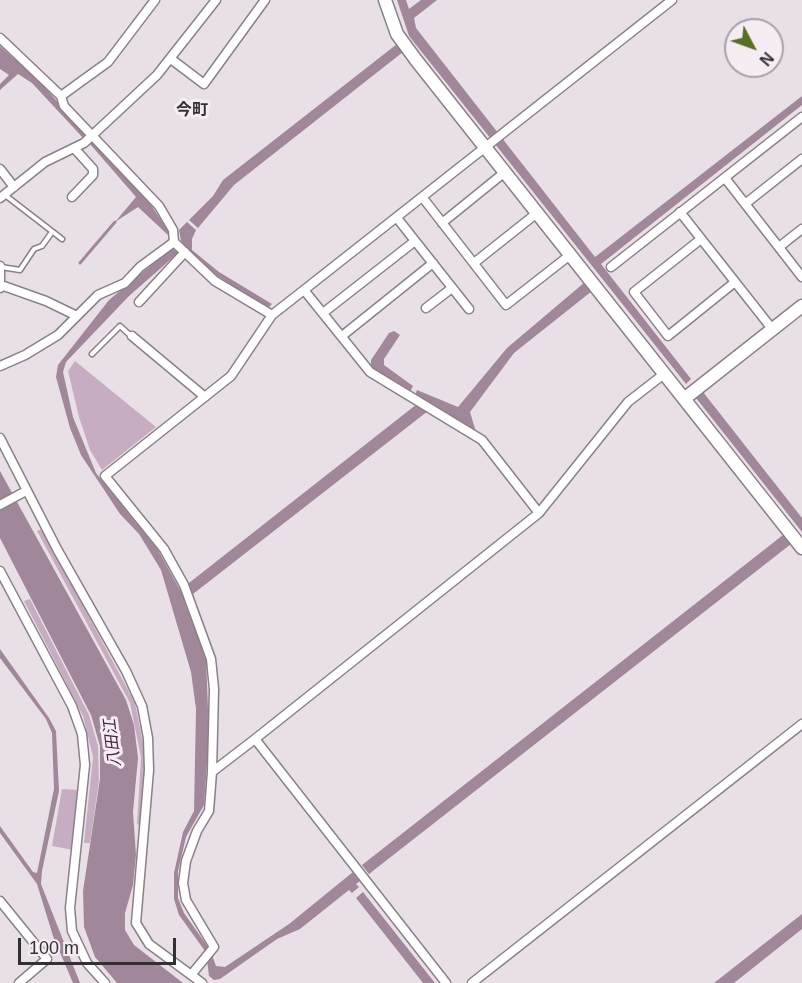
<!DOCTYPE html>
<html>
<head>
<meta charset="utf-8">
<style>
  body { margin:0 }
  #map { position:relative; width:802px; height:983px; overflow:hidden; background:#e9e0e7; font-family:Helvetica,sans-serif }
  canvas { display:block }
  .north { position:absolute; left:724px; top:18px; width:60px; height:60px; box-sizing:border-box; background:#f6edf4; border:2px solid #a8a1a6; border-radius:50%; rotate:131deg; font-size:16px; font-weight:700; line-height:24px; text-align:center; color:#333032 }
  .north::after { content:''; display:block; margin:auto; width:21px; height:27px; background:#587021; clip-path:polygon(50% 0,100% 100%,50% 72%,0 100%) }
  .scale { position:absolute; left:18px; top:938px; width:158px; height:27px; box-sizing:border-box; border:3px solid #333032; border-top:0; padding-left:8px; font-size:18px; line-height:21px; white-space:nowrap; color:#333032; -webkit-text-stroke:4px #f6edf4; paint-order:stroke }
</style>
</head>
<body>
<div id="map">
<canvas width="802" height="983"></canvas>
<div class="north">N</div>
<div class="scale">100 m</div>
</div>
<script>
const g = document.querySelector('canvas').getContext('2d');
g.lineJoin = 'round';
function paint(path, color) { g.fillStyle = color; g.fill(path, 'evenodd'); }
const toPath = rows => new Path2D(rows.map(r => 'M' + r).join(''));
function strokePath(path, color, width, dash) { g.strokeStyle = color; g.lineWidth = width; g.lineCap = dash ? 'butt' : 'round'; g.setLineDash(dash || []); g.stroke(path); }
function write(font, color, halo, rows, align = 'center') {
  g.font = font + ' Helvetica,"Noto Sans JP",sans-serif'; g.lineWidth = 6; g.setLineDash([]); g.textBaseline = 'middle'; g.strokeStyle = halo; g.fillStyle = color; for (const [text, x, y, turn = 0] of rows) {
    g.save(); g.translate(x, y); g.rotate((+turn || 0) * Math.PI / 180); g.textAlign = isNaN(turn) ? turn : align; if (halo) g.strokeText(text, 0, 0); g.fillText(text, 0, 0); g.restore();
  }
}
const green = toPath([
  [75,361,156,427,102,470,90,450,79,417,68,371],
  [42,529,135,703,145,753,141,826,137,824,141,757,130,703,37,531],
  [30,599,89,715,98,746,99,781,90,843,84,843,93,757,83,716,24,601],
  [62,789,79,790,73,850,52,846]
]);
const water = toPath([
  [397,0,406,0,409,9,421,0,437,0,414,18,416,28,595,257,802,96,802,105,601,264,691,379,686,384,409,36],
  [397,44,403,52,234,185,198,228,189,220,213,196,223,180],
  [0,46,40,82,85,133,84,139,32,83,18,74,0,90,0,84,9,75,0,69],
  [93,141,151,205,169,232,168,235,138,207,115,222,136,197,90,144],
  [187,222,196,230,192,239,192,250,219,272,272,304,268,308,216,275,192,254,181,241,179,230],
  [172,248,178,253,129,296,66,362,63,372,73,417,96,473,158,550,180,590,417,404,415,395,417,390,458,407,507,348,585,282,592,291,514,353,470,412,476,432,428,411,184,601,206,657,209,735,204,805,186,837,178,871,178,898,184,913,208,947,205,951,179,915,174,899,174,873,183,832,194,811,196,709,191,672,161,570,139,534,120,514,81,455,70,428,56,377,58,365,109,300],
  [394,331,400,335,384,359,384,365,413,386,410,392,371,368,371,360,389,333],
  [703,392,802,518,802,532,696,398],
  [0,471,126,700,134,725,138,758,133,812,136,855,133,885,125,913,125,930,134,945,183,983,117,983,95,957,84,927,83,891,100,779,100,746,91,715,0,538],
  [783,535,791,544,369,874,362,865],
  [0,649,49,718,56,731,59,791,42,871,41,884,80,983,73,983,53,936,37,884,0,833,0,826,33,872,37,873,54,789,52,733,46,719,0,658],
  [353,872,360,881,356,884,359,887,352,893,349,890,300,929,277,939,220,979,214,980,209,976,207,960,212,955,216,966,225,967,289,924],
  [363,892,435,983,423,983,356,898],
  [802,914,802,929,734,983,714,983]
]);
const stream = toPath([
  [80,263,115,222]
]);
const lane = toPath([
  [5,195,62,239],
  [1,267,20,270,34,249,42,246,52,232],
  [92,354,120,326,131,336]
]);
const street = toPath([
  [0,38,61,96,64,106,159,206,173,230,174,242,215,281,272,315],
  [171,59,204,84,265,0],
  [61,96,108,62,155,0],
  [0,169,14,187],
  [725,178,802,277],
  [72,197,93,175,93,169,74,148],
  [0,198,45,162,84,143,157,75,216,0],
  [423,198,506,305,570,255],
  [745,204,802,159],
  [680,212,773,330],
  [397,218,469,309],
  [442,223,505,172],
  [701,239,634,292,668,336,735,282],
  [779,247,802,229],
  [474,263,537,213],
  [0,266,0,288],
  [611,267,802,117],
  [1,285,46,301,77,316],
  [304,290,672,0],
  [139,302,185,252],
  [426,308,452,288],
  [323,313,415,241],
  [132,336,205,397],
  [342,336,433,263],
  [0,366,25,355,58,335,98,295,125,283,140,267,174,242],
  [0,438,57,549,126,671,142,706,148,738,149,770,136,923,149,944,202,983],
  [0,505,26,491],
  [0,571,72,706,82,734,85,765,70,908,72,931,87,963,105,983],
  [255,739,212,772,214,689,211,659,184,585,164,549,105,476,231,376,272,315,304,290,370,372,482,440,539,513],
  [0,901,47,959,19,983],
  [191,975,214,947,186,900,183,883,186,861,197,831,209,811,212,772],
  [446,983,255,739,539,513,628,402,664,374],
  [472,983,802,724]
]);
const secondary = toPath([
  [385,0,397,34,416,60,802,548],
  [684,399,802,306]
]);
const neighbourhoodNames = [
  ["今町",192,111]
];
const waterNames = [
  ["八田江",113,743,-97]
];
paint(green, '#c7adc1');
paint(water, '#a1879a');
strokePath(stream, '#a1879a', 3);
strokePath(lane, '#898187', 7);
strokePath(street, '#898187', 11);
strokePath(secondary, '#898187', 15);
strokePath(lane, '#fff', 4);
strokePath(street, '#fff', 8);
strokePath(secondary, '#fff', 12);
write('bold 16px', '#333032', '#f6edf4', neighbourhoodNames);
write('italic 16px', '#492342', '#f6edf4', waterNames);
</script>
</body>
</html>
